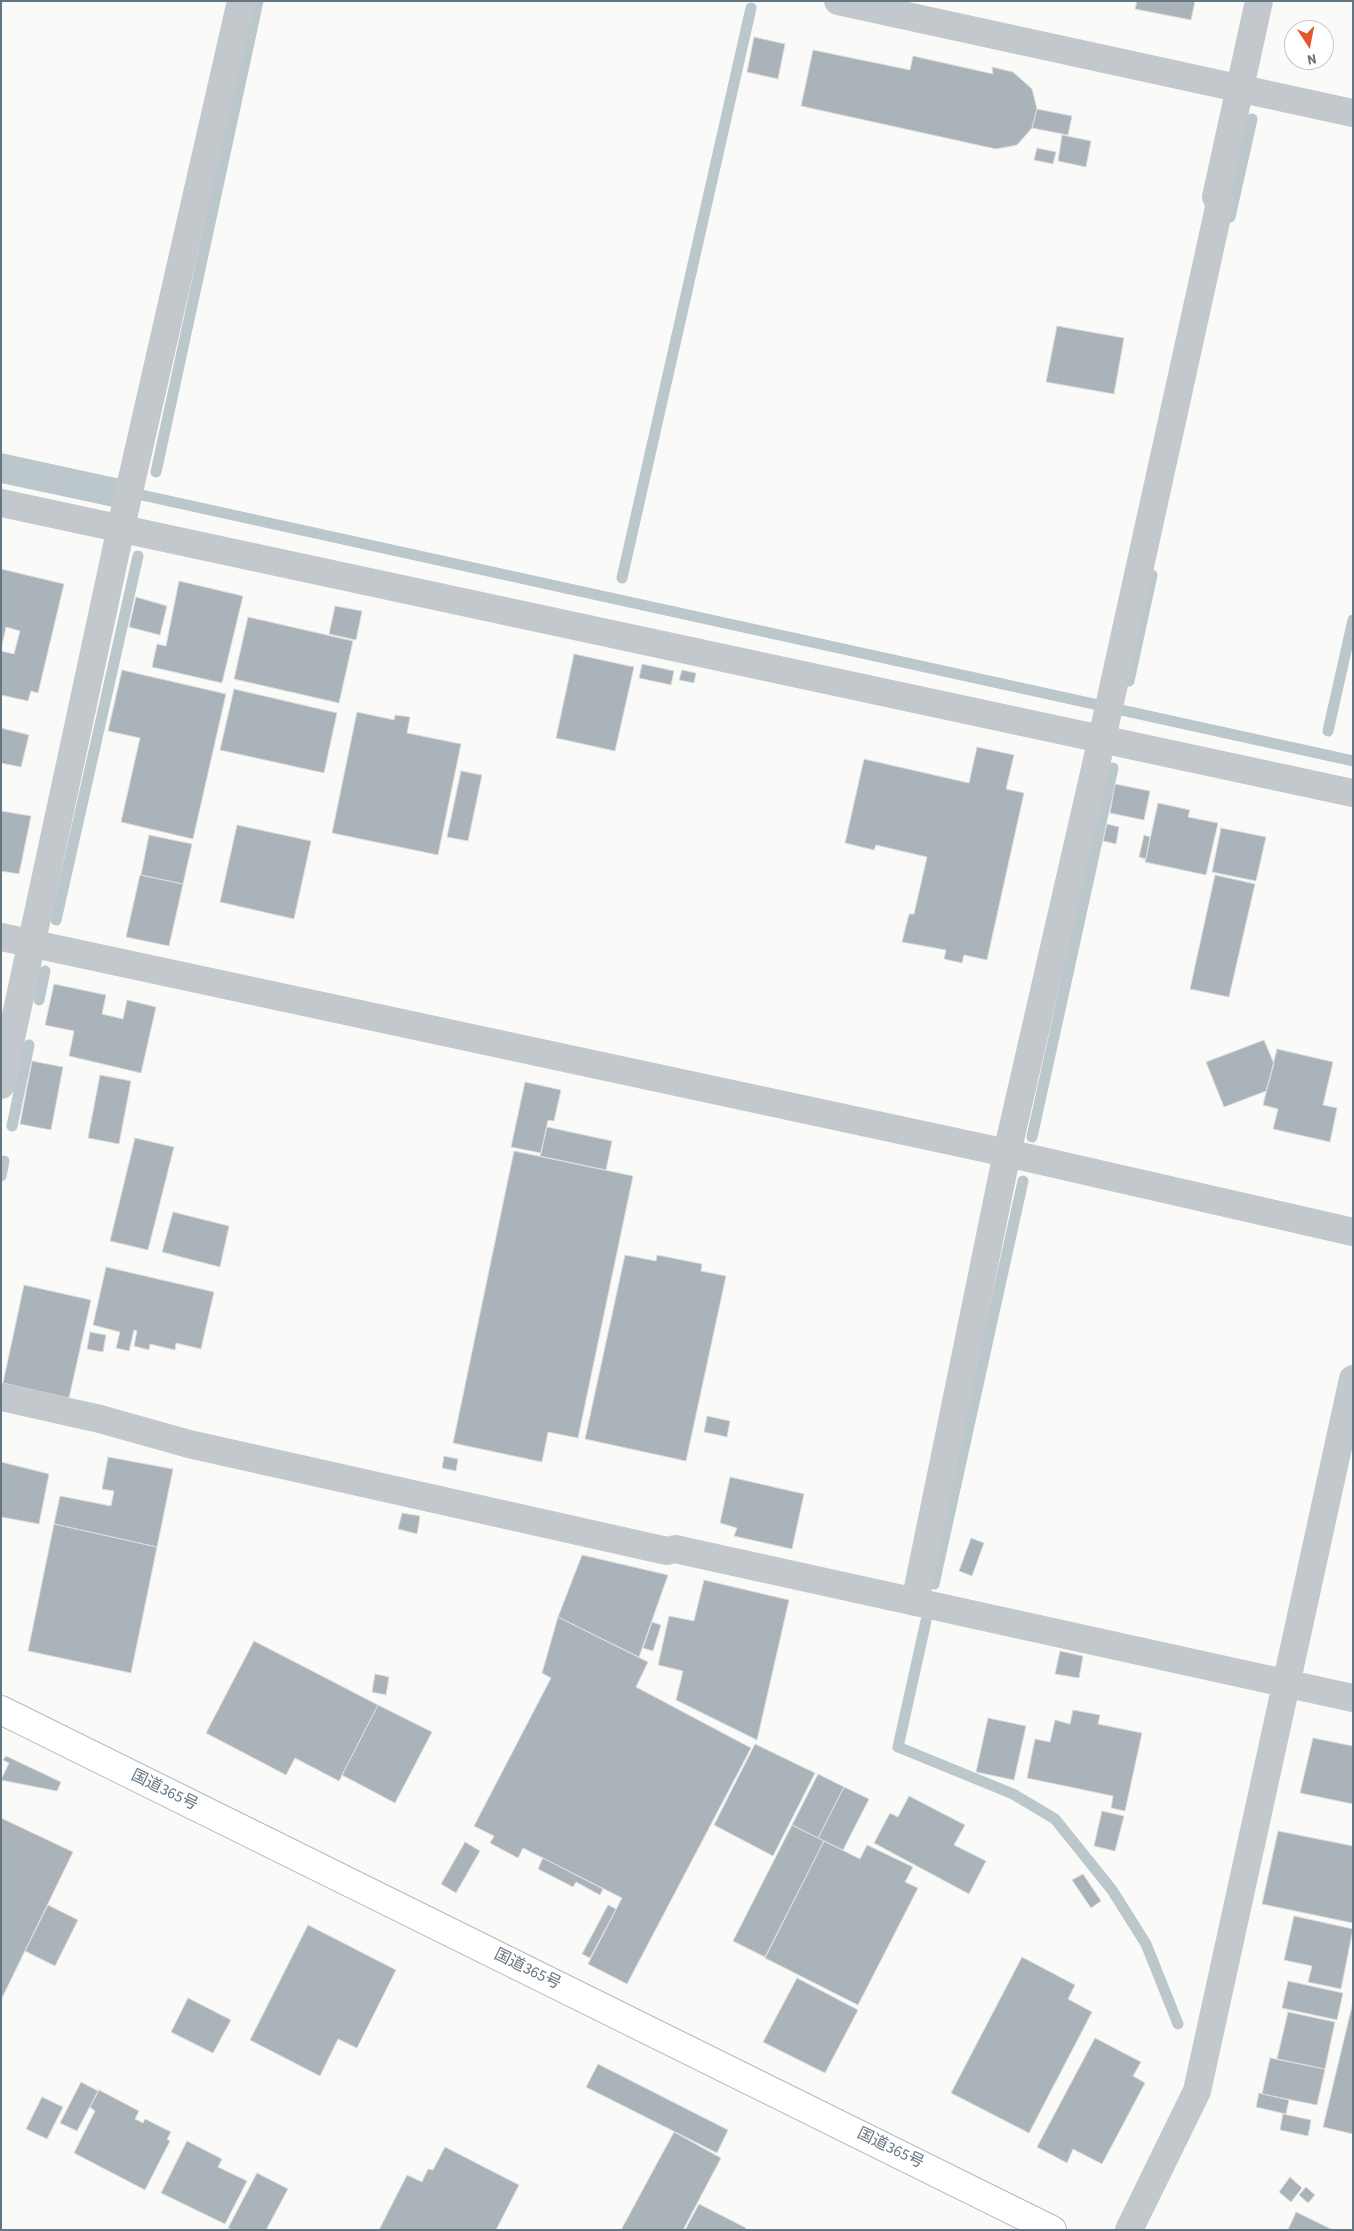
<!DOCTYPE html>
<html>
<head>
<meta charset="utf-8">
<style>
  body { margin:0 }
  #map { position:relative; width:1354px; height:2231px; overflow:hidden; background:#fafaf8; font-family:"Source Sans 3",sans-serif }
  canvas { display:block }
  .frame { position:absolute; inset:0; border:2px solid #657683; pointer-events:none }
  .north { position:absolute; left:1284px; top:20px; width:50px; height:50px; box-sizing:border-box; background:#fff; border:1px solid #c1c8cd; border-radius:50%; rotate:169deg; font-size:14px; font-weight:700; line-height:20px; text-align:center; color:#657683 }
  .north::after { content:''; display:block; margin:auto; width:18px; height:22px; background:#e4572e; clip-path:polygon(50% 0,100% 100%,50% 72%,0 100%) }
</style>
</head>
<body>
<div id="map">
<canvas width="1354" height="2231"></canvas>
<div class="frame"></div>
<div class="north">N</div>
</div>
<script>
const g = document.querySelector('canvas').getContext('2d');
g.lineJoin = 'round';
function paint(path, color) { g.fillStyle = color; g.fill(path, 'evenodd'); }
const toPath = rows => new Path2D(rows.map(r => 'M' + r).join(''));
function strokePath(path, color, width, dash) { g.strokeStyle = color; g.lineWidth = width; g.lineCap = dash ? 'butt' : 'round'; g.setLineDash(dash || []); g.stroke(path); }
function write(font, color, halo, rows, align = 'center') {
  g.font = font + ' "Source Sans 3","Noto Sans JP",sans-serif'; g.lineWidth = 5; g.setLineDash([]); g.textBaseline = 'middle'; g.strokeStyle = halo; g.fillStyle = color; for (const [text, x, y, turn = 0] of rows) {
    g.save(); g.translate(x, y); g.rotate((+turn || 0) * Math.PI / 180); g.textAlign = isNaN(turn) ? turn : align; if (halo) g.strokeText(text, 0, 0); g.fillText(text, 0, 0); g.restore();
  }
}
const water = toPath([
  [1,453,125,480,118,508,1,483]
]);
const stream = toPath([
  [1230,217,1252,119],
  [156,472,258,1],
  [128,492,1353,761],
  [622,578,751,8],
  [1129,681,1152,575],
  [1328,731,1353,620],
  [56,920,138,556],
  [39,1000,45,971],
  [12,1126,29,1045],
  [1032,1137,1113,768],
  [1,1176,4,1161],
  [934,1584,1023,1181],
  [926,1621,898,1747,1013,1794,1055,1819,1112,1890,1146,1944,1178,2024]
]);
const building = toPath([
  [1137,1,1195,1,1191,20,1135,9,1137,1],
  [754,37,785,44,778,79,747,72,754,37],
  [813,50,910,70,913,56,993,74,992,67,1013,72,1032,89,1037,109,1032,128,1017,145,996,149,801,106,813,50],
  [1037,109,1072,116,1068,135,1032,128,1037,109],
  [1062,135,1091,141,1086,167,1058,161,1062,135],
  [1037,148,1056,152,1053,164,1034,160,1037,148],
  [1057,326,1124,338,1114,394,1046,382,1057,326],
  [1,569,64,584,38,693,31,691,28,701,1,695,1,651,14,654,20,631,6,627,1,649,1,569],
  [179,581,243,596,222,683,152,667,157,644,166,646,179,581],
  [136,597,167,606,160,635,129,627,136,597],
  [335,606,362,611,356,640,329,634,335,606],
  [248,617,353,641,339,703,234,679,248,617],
  [574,654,634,667,615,751,556,738,574,654],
  [642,664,674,671,671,685,639,678,642,664],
  [122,670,226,694,193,839,121,822,140,738,108,731,122,670],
  [682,670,696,673,694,683,679,680,682,670],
  [234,689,337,713,324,773,220,750,234,689],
  [357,712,394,720,395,715,410,717,407,733,461,744,438,855,332,833,357,712],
  [1,728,29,735,21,767,1,763,1,728],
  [977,747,1014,755,1006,789,1024,793,987,960,964,955,962,963,944,959,946,950,902,942,909,914,914,914,927,857,876,845,874,850,845,843,864,759,969,783,977,747],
  [461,771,482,775,468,841,447,837,461,771],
  [1115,784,1150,791,1144,820,1110,813,1115,784],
  [1158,803,1190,810,1188,817,1218,823,1206,875,1145,862,1158,803],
  [1,811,31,816,19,874,1,871,1,811],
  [1107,824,1119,827,1116,844,1103,841,1107,824],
  [237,825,311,841,294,919,220,902,237,825],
  [1221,828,1266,837,1256,881,1212,872,1221,828],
  [149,835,192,844,183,884,141,875,149,835],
  [1144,835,1150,837,1146,859,1139,857,1144,835],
  [140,875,183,884,169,946,126,937,140,875],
  [1215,875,1255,884,1229,997,1190,989,1215,875],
  [54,984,106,995,102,1014,123,1019,127,1000,156,1007,141,1073,69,1056,74,1031,45,1025,54,984],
  [1264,1040,1274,1064,1266,1091,1224,1107,1206,1062,1264,1040],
  [1277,1049,1333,1062,1323,1105,1337,1108,1330,1142,1273,1129,1278,1109,1263,1105,1277,1049],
  [32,1061,63,1067,51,1130,20,1124,32,1061],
  [100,1075,131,1081,119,1144,88,1138,100,1075],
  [525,1082,561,1090,554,1121,548,1120,541,1153,511,1147,525,1082],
  [547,1127,612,1141,606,1170,540,1156,547,1127],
  [135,1138,174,1147,148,1250,110,1241,135,1138],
  [514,1151,633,1176,578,1438,548,1432,542,1462,453,1443,514,1151],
  [173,1212,229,1226,220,1267,162,1252,173,1212],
  [625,1255,656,1261,657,1255,702,1264,701,1271,726,1276,686,1461,585,1439,625,1255],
  [106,1267,214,1292,201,1349,176,1343,175,1350,150,1344,149,1350,134,1346,137,1331,134,1330,129,1351,116,1348,120,1332,93,1325,106,1267],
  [24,1285,91,1300,69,1398,3,1383,24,1285],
  [90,1332,106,1335,103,1352,87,1349,90,1332],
  [707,1416,730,1421,727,1437,704,1432,707,1416],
  [444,1456,458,1459,456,1471,442,1468,444,1456],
  [108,1457,173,1469,157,1547,54,1524,60,1496,111,1506,114,1491,102,1489,108,1457],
  [1,1462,49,1474,39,1524,1,1517,1,1462],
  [730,1477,804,1494,792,1549,734,1536,737,1528,720,1523,730,1477],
  [402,1513,420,1516,417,1534,398,1529,402,1513],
  [54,1524,157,1547,131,1673,28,1651,54,1524],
  [971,1538,984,1543,972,1576,959,1571,971,1538],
  [582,1555,668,1575,639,1657,558,1617,582,1555],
  [704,1580,789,1600,757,1740,676,1700,683,1671,658,1665,669,1616,694,1621,704,1580],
  [558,1617,648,1662,636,1687,751,1748,627,1984,588,1964,622,1898,523,1848,518,1858,490,1843,494,1836,474,1826,551,1678,542,1673,558,1617],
  [652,1622,661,1625,653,1651,643,1648,652,1622],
  [254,1641,378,1705,339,1781,295,1758,286,1775,206,1733,254,1641],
  [1060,1651,1083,1656,1079,1678,1055,1674,1060,1651],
  [375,1674,389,1677,386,1695,372,1692,375,1674],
  [378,1705,432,1732,395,1803,342,1775,378,1705],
  [1073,1710,1100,1715,1098,1724,1142,1733,1125,1811,1111,1808,1113,1796,1027,1778,1035,1739,1050,1742,1055,1720,1070,1724,1073,1710],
  [988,1718,1026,1726,1014,1780,976,1772,988,1718],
  [1313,1738,1353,1746,1353,1804,1300,1793,1313,1738],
  [755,1744,815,1773,773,1856,714,1825,755,1744],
  [6,1756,61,1782,57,1791,1,1780,9,1763,3,1760,6,1756],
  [818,1774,844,1787,818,1838,792,1825,818,1774],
  [844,1787,869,1799,843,1850,818,1838,844,1787],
  [909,1796,965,1825,954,1845,986,1861,969,1894,874,1843,890,1813,898,1817,909,1796],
  [1102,1811,1124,1816,1115,1851,1094,1846,1102,1811],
  [1,1818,73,1852,1,2000,1,1818],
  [792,1825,824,1841,765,1957,733,1941,792,1825],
  [1278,1831,1353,1846,1353,1923,1262,1904,1278,1831],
  [824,1841,860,1859,867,1845,913,1867,905,1882,918,1888,858,2005,765,1958,824,1841],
  [465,1842,480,1851,456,1893,441,1884,465,1842],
  [543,1858,603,1889,600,1895,576,1882,573,1887,538,1869,543,1858],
  [1083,1874,1101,1901,1091,1908,1072,1880,1083,1874],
  [48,1905,78,1920,55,1966,25,1951,48,1905],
  [608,1905,616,1909,590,1958,582,1954,608,1905],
  [1294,1916,1353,1929,1341,1989,1308,1982,1312,1966,1284,1960,1294,1916],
  [308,1925,396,1970,357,2048,338,2039,320,2076,250,2040,308,1925],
  [1022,1957,1075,1985,1068,1999,1092,2012,1029,2133,951,2093,1022,1957],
  [797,1978,858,2010,825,2073,763,2042,797,1978],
  [1288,1981,1343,1993,1337,2020,1282,2008,1288,1981],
  [188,1998,231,2020,213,2053,171,2032,188,1998],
  [1353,2002,1353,2134,1323,2127,1353,2002],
  [1288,2012,1335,2022,1325,2069,1277,2059,1288,2012],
  [1095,2038,1141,2062,1133,2076,1145,2083,1102,2164,1073,2149,1067,2163,1037,2147,1095,2038],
  [1270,2058,1325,2069,1317,2105,1262,2094,1270,2058],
  [598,2064,728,2130,717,2153,586,2087,598,2064],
  [81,2082,98,2091,77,2131,60,2123,81,2082],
  [99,2090,139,2111,135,2119,143,2123,145,2119,171,2132,167,2139,170,2141,145,2190,74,2153,95,2111,90,2107,99,2090],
  [1259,2093,1289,2100,1286,2114,1256,2107,1259,2093],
  [42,2097,63,2107,47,2139,26,2129,42,2097],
  [1283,2114,1311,2120,1308,2136,1280,2130,1283,2114],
  [674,2132,721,2158,683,2230,621,2230,674,2132],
  [187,2141,222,2159,218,2167,247,2181,225,2224,161,2193,187,2141],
  [445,2147,519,2185,496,2230,379,2230,407,2175,422,2182,428,2169,433,2170,445,2147],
  [257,2173,288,2189,266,2230,232,2230,228,2228,257,2173],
  [1290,2177,1302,2188,1291,2202,1279,2192,1290,2177],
  [1306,2187,1315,2195,1308,2203,1299,2195,1306,2187],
  [699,2204,746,2228,746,2230,685,2230,699,2204],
  [1296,2212,1333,2230,1288,2230,1296,2212]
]);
const minor = toPath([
  [838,1,1353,113],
  [1,503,1353,793],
  [1,937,1007,1153,1353,1232],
  [1,1085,123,518,241,1],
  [1,1397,100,1419,189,1444,667,1551,675,1549,1353,1698],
  [915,1602,1007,1153,1103,734,1220,203,1216,197,1259,1],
  [1129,2230,1197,2091,1353,1379]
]);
const trunk = toPath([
  [1,1710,1052,2230]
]);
const streetNames = [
  ["国道365号",164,1791,26],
  ["国道365号",527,1970,26],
  ["国道365号",890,2149,26]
];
paint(water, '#bbc7cb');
strokePath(stream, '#bbc7cb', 11);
paint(building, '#aab3b9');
strokePath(building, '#dcdcda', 1);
strokePath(trunk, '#b4b9bd', 30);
strokePath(minor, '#c3c8cc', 28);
strokePath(trunk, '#fff', 28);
write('16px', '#657683', '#fff', streetNames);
</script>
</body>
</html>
